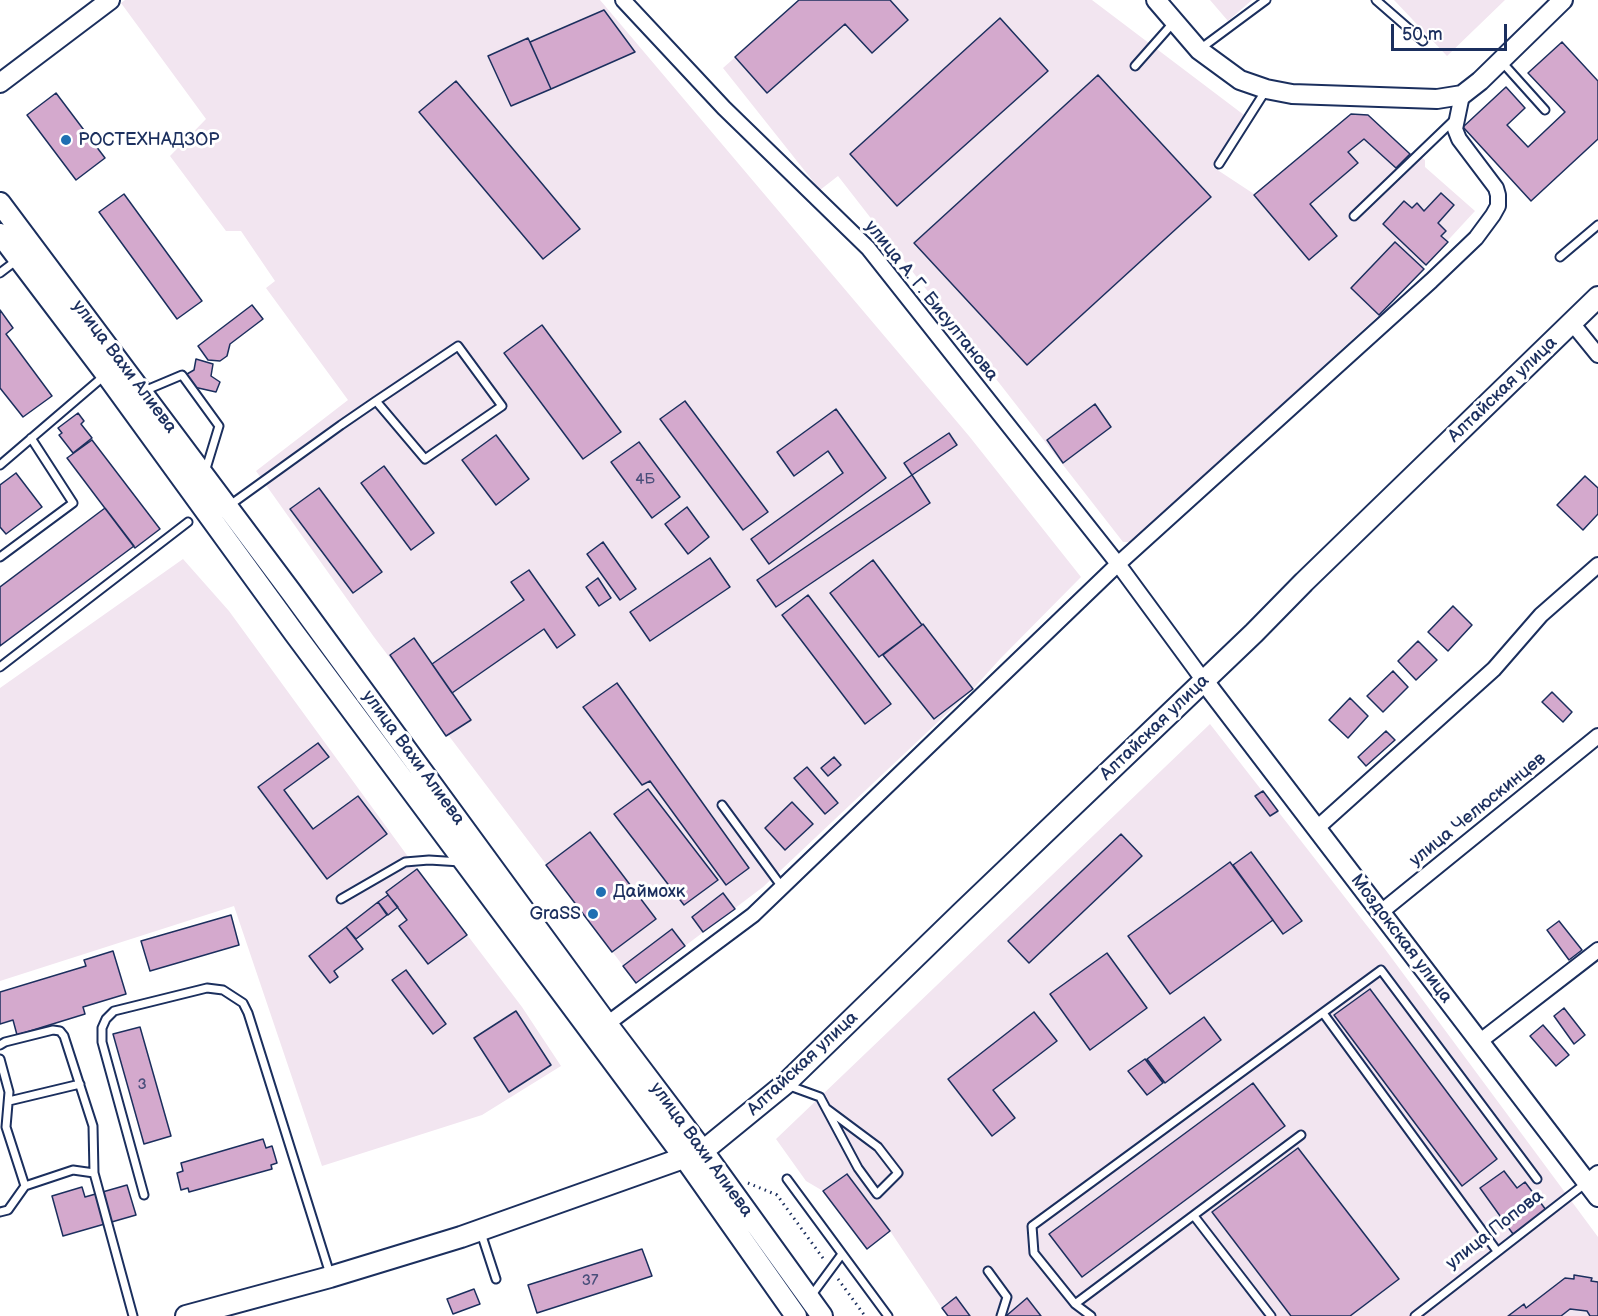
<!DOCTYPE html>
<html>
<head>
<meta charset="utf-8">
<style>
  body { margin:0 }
  #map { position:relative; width:1598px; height:1316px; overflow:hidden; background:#fff; font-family:"Balsamiq Sans",sans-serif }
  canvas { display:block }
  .scale { position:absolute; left:1391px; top:24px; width:116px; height:27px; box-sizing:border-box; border:3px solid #1b2f5e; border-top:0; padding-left:8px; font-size:18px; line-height:21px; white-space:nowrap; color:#1b2f5e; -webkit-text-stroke:4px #fff; paint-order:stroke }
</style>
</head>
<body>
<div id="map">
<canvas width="1598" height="1316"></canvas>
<div class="scale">50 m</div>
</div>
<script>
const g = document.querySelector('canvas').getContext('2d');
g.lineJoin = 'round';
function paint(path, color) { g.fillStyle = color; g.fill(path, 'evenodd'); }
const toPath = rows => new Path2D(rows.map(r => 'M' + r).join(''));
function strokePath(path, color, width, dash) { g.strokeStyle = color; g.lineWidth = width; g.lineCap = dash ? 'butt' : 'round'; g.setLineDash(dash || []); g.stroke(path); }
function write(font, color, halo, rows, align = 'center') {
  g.font = font + ' "Balsamiq Sans",sans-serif'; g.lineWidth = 6; g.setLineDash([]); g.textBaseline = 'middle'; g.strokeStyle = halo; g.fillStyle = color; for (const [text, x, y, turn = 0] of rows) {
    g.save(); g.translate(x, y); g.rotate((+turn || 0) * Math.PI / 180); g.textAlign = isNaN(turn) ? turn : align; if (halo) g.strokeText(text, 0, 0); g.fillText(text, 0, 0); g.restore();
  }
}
const built = toPath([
  [125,0,600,0,969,436,1081,577,1000,659,973,689,763,887,636,983,374,637,256,471,348,400,266,288,275,281,241,231,226,231,170,156,206,119,121,3],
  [800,0,1092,0,1244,115,1213,167,1254,194,1351,114,1368,115,1409,153,1417,154,1425,160,1425,167,1475,211,1379,315,1131,542,1123,542,838,176,820,190,723,68],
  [1210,0,1252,0,1228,21],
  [1394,0,1505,0,1447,56],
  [183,559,229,611,417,869,522,1007,561,1066,482,1115,322,1166,234,906,0,981,0,688],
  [1210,724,1382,945,1598,1237,1598,1316,947,1316,890,1231,867,1249,823,1191,806,1181,776,1139]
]);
const building = toPath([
  [799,0,890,0,908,20,872,53,845,24,767,93,735,57,799,0],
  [604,10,635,52,551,89,530,42,604,10],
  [1000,18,1048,71,897,206,850,154,1000,18],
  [528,38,551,89,511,106,488,56,528,38],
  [1562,42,1598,81,1598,139,1531,201,1463,127,1506,87,1525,108,1507,125,1528,147,1565,112,1528,73,1562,42],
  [1098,75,1211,197,1027,365,914,243,1098,75],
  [456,81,580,229,543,259,419,112,456,81],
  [56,93,105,158,76,180,27,115,56,93],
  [1351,114,1368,115,1410,154,1396,168,1364,139,1348,152,1358,163,1310,204,1337,236,1309,260,1254,195,1351,114],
  [1441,193,1454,205,1438,223,1446,231,1441,236,1448,242,1426,265,1383,224,1404,201,1412,208,1417,203,1424,211,1441,193],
  [124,194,202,301,177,319,99,212,124,194],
  [1395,242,1424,269,1379,315,1351,288,1395,242],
  [252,305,263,319,230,344,227,356,220,361,208,360,198,346,252,305],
  [0,310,13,328,6,334,52,396,23,417,0,388,0,310],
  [542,325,621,432,583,459,504,353,542,325],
  [196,359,213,364,211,376,220,382,216,392,185,385,187,374,194,370,196,359],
  [685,401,768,512,743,530,660,419,685,401],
  [1095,404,1111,427,1063,463,1047,440,1095,404],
  [836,409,886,478,769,564,751,539,843,473,828,451,794,476,777,452,836,409],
  [78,413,84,421,81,424,92,438,73,453,59,435,62,433,58,428,78,413],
  [949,433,957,445,912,475,904,463,949,433],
  [496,435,529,479,496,505,462,460,496,435],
  [92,440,160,529,135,548,67,458,92,440],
  [639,442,680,497,652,518,611,462,639,442],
  [384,466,434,533,411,550,361,483,384,466],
  [16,473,42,507,6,534,0,527,0,485,16,473],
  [912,475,930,503,776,607,757,580,912,475],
  [1585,476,1598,488,1598,514,1583,530,1557,505,1585,476],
  [319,488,382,572,353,593,290,509,319,488],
  [687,507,709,537,688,554,665,524,687,507],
  [105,508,134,546,0,646,0,587,105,508],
  [603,542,636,589,620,600,587,554,603,542],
  [710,558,730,587,650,641,630,612,710,558],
  [873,560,922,625,879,657,830,593,873,560],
  [529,570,575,635,557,648,544,629,452,693,432,664,524,600,511,582,529,570],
  [598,578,611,598,599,606,586,587,598,578],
  [808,595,891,704,865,724,782,615,808,595],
  [1453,606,1472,625,1448,651,1428,632,1453,606],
  [923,624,973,689,934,719,883,655,923,624],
  [414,638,471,720,446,736,390,655,414,638],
  [1418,641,1437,660,1416,680,1398,661,1418,641],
  [1393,671,1408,687,1383,712,1367,696,1393,671],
  [617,683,749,868,726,885,650,781,642,785,583,707,617,683],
  [1552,692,1572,712,1563,722,1542,702,1552,692],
  [1350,698,1368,716,1348,738,1329,720,1350,698],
  [1386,731,1395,740,1366,766,1358,757,1386,731],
  [318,743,329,757,284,790,313,829,358,796,387,834,327,879,258,787,318,743],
  [834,757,841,765,828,776,821,768,834,757],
  [807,767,838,803,825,814,794,778,807,767],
  [648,789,718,880,684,905,614,814,648,789],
  [1263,791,1278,811,1270,816,1255,796,1263,791],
  [792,802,813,824,785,850,765,828,792,802],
  [590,832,656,919,612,952,546,865,590,832],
  [1121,834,1142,856,1029,963,1008,941,1121,834],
  [1251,852,1302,921,1283,934,1233,865,1251,852],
  [1230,862,1273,920,1170,994,1128,936,1230,862],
  [417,869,467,935,428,964,399,926,407,920,386,892,417,869],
  [723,893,735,909,703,932,692,917,723,893],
  [388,895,398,907,388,915,378,902,388,895],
  [378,902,387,915,356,939,346,927,378,902],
  [231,915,239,945,150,971,141,941,231,915],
  [1559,921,1582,950,1569,960,1547,930,1559,921],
  [346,927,363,949,334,971,338,977,330,983,309,956,346,927],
  [672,929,685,946,636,983,623,966,672,929],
  [113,951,126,994,83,1007,85,1014,17,1035,13,1020,0,1024,0,992,86,966,84,960,113,951],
  [1107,953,1147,1008,1090,1050,1050,994,1107,953],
  [406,970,446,1024,433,1034,392,980,406,970],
  [1370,989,1497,1159,1462,1186,1334,1015,1370,989],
  [1564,1008,1585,1035,1574,1044,1554,1016,1564,1008],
  [516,1011,551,1065,509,1092,474,1038,516,1011],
  [1034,1012,1057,1041,993,1090,1015,1118,992,1136,948,1079,1034,1012],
  [1204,1017,1221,1040,1165,1083,1147,1059,1204,1017],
  [1543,1025,1569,1055,1556,1066,1530,1036,1543,1025],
  [140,1027,171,1136,144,1144,113,1034,140,1027],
  [1145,1059,1163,1083,1147,1095,1128,1071,1145,1059],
  [1253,1083,1285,1126,1082,1277,1049,1234,1253,1083],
  [263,1139,266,1148,272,1146,277,1163,271,1165,272,1169,189,1192,188,1188,181,1190,177,1173,183,1171,181,1163,263,1139],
  [1298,1148,1399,1279,1350,1316,1291,1316,1212,1212,1298,1148],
  [1504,1171,1517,1188,1525,1182,1546,1210,1513,1234,1480,1188,1504,1171],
  [847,1174,890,1231,867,1249,823,1191,847,1174],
  [127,1185,136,1215,63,1236,52,1196,82,1187,85,1197,127,1185],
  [642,1249,652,1276,537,1313,528,1285,642,1249],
  [1574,1275,1592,1278,1591,1281,1598,1282,1598,1316,1590,1316,1587,1311,1570,1309,1561,1316,1508,1316,1524,1304,1526,1308,1565,1278,1574,1279,1574,1275],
  [474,1289,480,1304,453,1314,447,1299,474,1289],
  [956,1297,970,1316,948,1316,942,1308,956,1297],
  [1027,1298,1041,1316,1006,1316,1027,1298]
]);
const path = toPath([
  [748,1183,777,1195,825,1261],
  [838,1279,865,1316]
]);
const service = toPath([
  [1376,0,1423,41],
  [1200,49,1266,0],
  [1501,61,1545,110],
  [1135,66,1173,23],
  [1219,164,1266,90],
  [1354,216,1454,120],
  [1560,257,1598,225],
  [0,273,17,260],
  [144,391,182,375,219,426,205,472],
  [0,465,104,376],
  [230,505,341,425,376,401,458,346,502,406,425,459,376,401],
  [0,557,73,503,31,438],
  [0,667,188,522],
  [722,805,782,887],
  [341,899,405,862,429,860,461,862],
  [1323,1013,1497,1251],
  [0,1045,5,1042,53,1030,60,1031,64,1036,93,1126,94,1173,133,1316],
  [0,1059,9,1092,6,1127,25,1186],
  [787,1085,820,1097,858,1168,877,1194,898,1173,878,1147,827,1109],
  [9,1101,80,1084],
  [787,1179,888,1316],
  [144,1195,102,1042,102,1028,106,1019,114,1011,207,988,223,990,243,1003,248,1013,330,1274],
  [0,1212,8,1210,25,1186,73,1170,94,1173],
  [1194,1216,1271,1316],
  [481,1233,496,1279],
  [988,1271,1007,1297,1001,1316],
  [811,1296,842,1254],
  [1075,1304,1301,1135],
  [1091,1316,1075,1304,1034,1253,1032,1226,1381,970,1537,1179],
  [1415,1316,1586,1183]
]);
const minor = toPath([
  [623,0,724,108,868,248,1118,564,1204,681],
  [1572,323,1598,355],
  [1317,828,1494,669,1541,615,1598,565],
  [1381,912,1598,736],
  [607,1024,753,915,1118,564,1431,281,1476,238,1493,215,1498,206,1498,195,1496,188,1459,139,1455,129,1462,95],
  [1479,1042,1598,950],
  [1587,1182,1598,1173]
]);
const tertiary = toPath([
  [1156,0,1199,50,1240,80,1266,89,1292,94,1437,99,1462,95,1480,81,1563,0],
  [0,83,110,0],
  [1204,681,1598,1197]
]);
const secondary = toPath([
  [0,203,291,592,607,1024,703,1151,822,1316],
  [0,234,106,374,295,634,684,1157,796,1316],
  [186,1316,330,1277,461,1237,703,1151,785,1084,961,913,1254,633,1304,582,1598,297]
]);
const markers = [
  [66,140,6,"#1f6fb2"],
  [601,892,6,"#1f6fb2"],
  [593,914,6,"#1f6fb2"]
];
const numberNames = [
  ["4Б",645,480],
  ["3",142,1085],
  ["37",590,1281]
];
const poiNames = [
  ["РОСТЕХНАДЗОР",78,140],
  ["Даймохк",613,892],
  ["GraSS",581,914,"right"]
];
const streetNames = [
  ["улица А. Г. Бисултанова",931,301,51],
  ["улица Вахи Алиева",124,367,53],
  ["Алтайская улица",1503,390,-44],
  ["Алтайская улица",1155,728,-44],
  ["улица Вахи Алиева",413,758,54],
  ["улица Челюскинцев",1478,810,-39],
  ["Моздокская улица",1401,939,53],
  ["Алтайская улица",803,1064,-43],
  ["улица Вахи Алиева",701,1150,54],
  ["улица Попова",1495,1230,-38]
];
paint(built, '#f2e5f0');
paint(building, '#d4a9cd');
strokePath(building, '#1b2f5e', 1.5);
strokePath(service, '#1b2f5e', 11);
strokePath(minor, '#1b2f5e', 18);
strokePath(tertiary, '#1b2f5e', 22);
strokePath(secondary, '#1b2f5e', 24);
strokePath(path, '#1b2f5e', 3, [1.5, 4.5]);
strokePath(service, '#fff', 7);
strokePath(minor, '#fff', 14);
strokePath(tertiary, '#fff', 18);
strokePath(secondary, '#fff', 20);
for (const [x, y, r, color] of markers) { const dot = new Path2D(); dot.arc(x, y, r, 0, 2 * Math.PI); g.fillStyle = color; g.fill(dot); strokePath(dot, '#fff', 2); }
write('15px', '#494e7a', null, numberNames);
write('18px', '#1b2f5e', '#fff', poiNames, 'left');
write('18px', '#1b2f5e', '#fff', streetNames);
</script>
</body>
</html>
